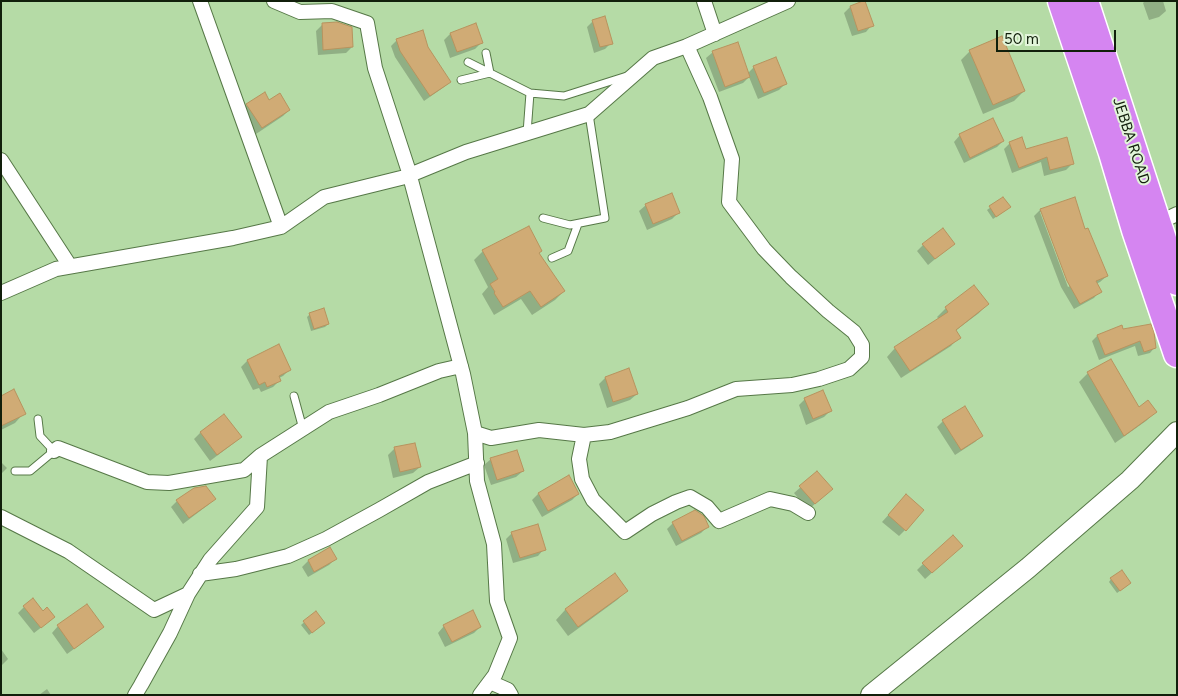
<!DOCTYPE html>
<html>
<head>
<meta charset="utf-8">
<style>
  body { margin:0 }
  #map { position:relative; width:1178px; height:696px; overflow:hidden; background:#b5dba6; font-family:Figtree,sans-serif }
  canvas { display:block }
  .frame { position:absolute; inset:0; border:2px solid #111f0b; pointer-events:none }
  .scale { position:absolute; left:996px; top:30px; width:120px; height:22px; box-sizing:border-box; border:2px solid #111f0b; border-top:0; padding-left:6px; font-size:15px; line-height:18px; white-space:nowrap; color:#111f0b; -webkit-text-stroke:4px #e2f5da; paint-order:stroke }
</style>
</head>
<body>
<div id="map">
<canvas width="1178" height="696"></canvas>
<div class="frame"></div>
<div class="scale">50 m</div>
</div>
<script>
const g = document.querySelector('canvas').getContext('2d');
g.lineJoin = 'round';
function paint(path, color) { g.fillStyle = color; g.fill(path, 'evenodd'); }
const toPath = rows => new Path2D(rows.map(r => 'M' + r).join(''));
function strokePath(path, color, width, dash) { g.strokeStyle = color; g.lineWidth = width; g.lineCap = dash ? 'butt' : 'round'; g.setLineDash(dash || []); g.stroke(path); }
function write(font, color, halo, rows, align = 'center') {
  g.font = font + ' Figtree,sans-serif'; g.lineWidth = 4; g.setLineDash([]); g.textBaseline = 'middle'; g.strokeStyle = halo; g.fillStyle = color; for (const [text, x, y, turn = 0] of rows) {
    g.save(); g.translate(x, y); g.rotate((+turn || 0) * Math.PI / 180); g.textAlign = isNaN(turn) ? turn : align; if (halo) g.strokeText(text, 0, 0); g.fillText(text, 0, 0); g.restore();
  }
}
const shadow = toPath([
  [1145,1,1163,1,1166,11,1159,17,1149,20,1143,3],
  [850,7,872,25,866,32,852,36,844,13],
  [593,21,611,43,605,49,594,53,587,27],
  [322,25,352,47,346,53,318,55,316,31],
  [450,34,481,43,475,49,450,58,444,40],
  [397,40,427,47,450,82,444,87,424,101,395,57,391,46],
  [970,51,1024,91,1014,101,983,114,961,60],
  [713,52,748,73,754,67,785,84,779,90,758,99,749,77,743,83,719,92,706,58],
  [269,101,289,110,283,116,256,134,241,111,247,105],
  [960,135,1003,141,997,147,964,163,954,142],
  [1010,143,1026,150,1073,163,1066,170,1044,176,1041,162,1012,173,1004,149],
  [1003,198,1006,210,993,219,987,210],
  [646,205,678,213,672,219,647,230,639,211],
  [1040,210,1085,231,1107,276,1100,282,1096,284,1100,291,1094,298,1074,309,1061,287,1034,216],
  [1040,212,1042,212,1070,286,1068,287],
  [953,244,928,265,917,251,923,245],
  [483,251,538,253,564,291,555,300,532,315,521,299,494,315,482,294,488,287,474,260],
  [974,287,987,304,979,313,955,331,959,337,951,346,901,378,887,357,895,348,939,319,937,317,946,308],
  [310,314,328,324,325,327,311,331,307,317],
  [1122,330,1155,347,1150,353,1138,356,1135,346,1099,360,1092,341,1097,336],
  [247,361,289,370,283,376,279,378,280,380,273,387,261,392,259,388,253,390,241,367],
  [1088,373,1139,409,1155,412,1146,421,1115,443,1079,382],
  [605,378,637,394,630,400,607,408,599,384],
  [1,397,24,413,15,423,1,430],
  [805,399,830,411,824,417,806,425,799,405],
  [224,415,240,437,234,443,210,461,194,439,200,433],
  [943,421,982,435,975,442,955,455,937,427],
  [395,448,420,467,413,473,393,478,388,455],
  [491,459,523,471,516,477,491,485,484,465],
  [1,462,7,468,1,474],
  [817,473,825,495,808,510,794,493],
  [538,494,578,494,572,500,542,517,532,500],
  [214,499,208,505,183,524,171,507,177,501],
  [900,502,905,530,899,536,882,522],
  [673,523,707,527,701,533,676,546,667,529],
  [512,533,544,549,538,556,513,563,506,539],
  [329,549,335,559,329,565,308,577,302,567,308,561],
  [955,552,925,579,917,570,923,564],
  [615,575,626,591,617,600,568,636,556,620,565,610],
  [1111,579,1127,586,1117,593,1109,582],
  [87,605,102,627,96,633,67,654,52,633,58,626],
  [24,607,47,623,34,633,18,613],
  [315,613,321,626,309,635,301,625],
  [444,626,480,627,474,633,445,647,438,633],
  [1,649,8,659,1,666],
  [47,689,51,695,39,695]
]);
const building = toPath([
  [863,1,865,1,874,26,858,31,850,6,863,1],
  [605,16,613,44,600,47,592,20,605,16],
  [337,22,352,27,353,47,323,50,322,23,337,22],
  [476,23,483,43,457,52,450,33,476,23],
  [423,30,428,47,451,82,430,96,400,51,396,39,423,30],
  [1002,36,1025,91,993,105,969,50,1002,36],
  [738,42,750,77,725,87,712,51,738,42],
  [776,57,787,84,764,93,753,66,776,57],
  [265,92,269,100,280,93,290,110,262,128,246,104,265,92],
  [993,118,1004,141,970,158,959,134,993,118],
  [1022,137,1026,149,1067,137,1074,164,1050,170,1047,157,1019,168,1009,142,1022,137],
  [672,193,680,213,653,224,645,204,672,193],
  [1003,197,1011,207,996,217,989,206,1003,197],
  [1075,197,1085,229,1088,228,1108,276,1096,281,1102,292,1080,304,1067,281,1040,209,1075,197],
  [529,226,542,251,539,253,565,291,541,307,530,291,503,307,494,293,495,292,490,284,498,279,482,250,529,226],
  [943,228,955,244,935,259,922,244,943,228],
  [974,285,989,304,956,330,961,338,910,371,894,347,948,312,945,307,974,285],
  [324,308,329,324,314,329,309,313,324,308],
  [1151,324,1154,332,1156,348,1144,352,1140,341,1105,355,1097,335,1122,325,1123,329,1151,324],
  [279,344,291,370,279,376,281,381,267,387,265,382,259,385,247,360,279,344],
  [1111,359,1139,407,1148,400,1157,412,1124,436,1087,372,1111,359],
  [629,368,638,394,613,402,605,377,629,368],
  [14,389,26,414,1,426,1,396,14,389],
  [823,390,832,411,813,419,804,398,823,390],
  [965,406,983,436,961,450,942,420,965,406],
  [224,414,242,437,217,455,200,432,224,414],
  [415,443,421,467,400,472,394,447,415,443],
  [517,450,524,471,497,480,490,458,517,450],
  [817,471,833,489,815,504,799,486,817,471],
  [569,475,579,494,548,511,538,493,569,475],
  [206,486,216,499,189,518,176,500,194,488,206,486],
  [906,494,924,510,906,531,888,515,906,494],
  [695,510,704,516,709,527,682,541,672,522,695,510],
  [538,524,546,550,520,558,511,532,538,524],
  [953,535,963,546,932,573,922,563,953,535],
  [330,547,337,559,314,572,308,560,330,547],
  [1122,570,1131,583,1120,591,1110,578,1122,570],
  [615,573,628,591,578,627,565,609,615,573],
  [33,598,43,611,47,607,55,617,41,628,23,606,33,598],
  [87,604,104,627,74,649,57,625,87,604],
  [473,610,481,627,452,642,443,625,473,610],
  [316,611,325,623,312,633,303,621,316,611]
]);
const lane = toPath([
  [468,62,530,93,527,133],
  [461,80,490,73,486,53],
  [530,93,564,96,627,76],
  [543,218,570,225,605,218,589,114],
  [552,258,568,251,578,224],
  [294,396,303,429],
  [15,471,30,471,54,451,40,436,38,419]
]);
const street = toPath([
  [200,1,281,227],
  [274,1,300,12,332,11,367,23,375,68,408,169,463,374,475,433,491,438,539,430,584,435,610,432,688,408,736,389,792,385,819,379,849,369,862,357,862,345,854,332,828,311,791,277,764,249,729,202,732,159,710,97,687,46],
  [704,1,715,34],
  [1,160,70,266],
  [1158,223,1177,214],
  [1,293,56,269,233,238,281,227,324,197,405,177,466,152,589,114,653,58,687,46,788,1],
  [475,433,477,481,494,544,497,601,510,638,495,675,480,695],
  [584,435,579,459,582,479,593,500,625,532,652,514,676,502,690,497,707,507,719,521,770,499,793,504,808,513],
  [54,451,58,448,147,482,169,483,244,470,260,456],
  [1,517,68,551,154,610,188,594,210,560,257,507,260,456,329,412,379,395,439,371,461,366],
  [200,574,236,569,288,556,326,539,379,510,428,482,477,463],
  [490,682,508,690,511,695],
  [135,695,141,685,170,633,188,594]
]);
const secondary = toPath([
  [871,695,1028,568,1130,480,1177,432]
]);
const highway = toPath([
  [1061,1,1112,153,1135,230,1177,354],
  [1085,1,1177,282]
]);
const streetNames = [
  ["JEBBA ROAD",1131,141,72]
];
paint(shadow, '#0003');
paint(building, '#d0ab75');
strokePath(building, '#b7935e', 1);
strokePath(lane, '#567847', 9);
strokePath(street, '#567847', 16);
strokePath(secondary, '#567847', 22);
strokePath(highway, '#fff', 29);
strokePath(lane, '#fff', 7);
strokePath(street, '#fff', 14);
strokePath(secondary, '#fff', 20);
strokePath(highway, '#d585f1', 26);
write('15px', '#111f0b', '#e2f5da', streetNames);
</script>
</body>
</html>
